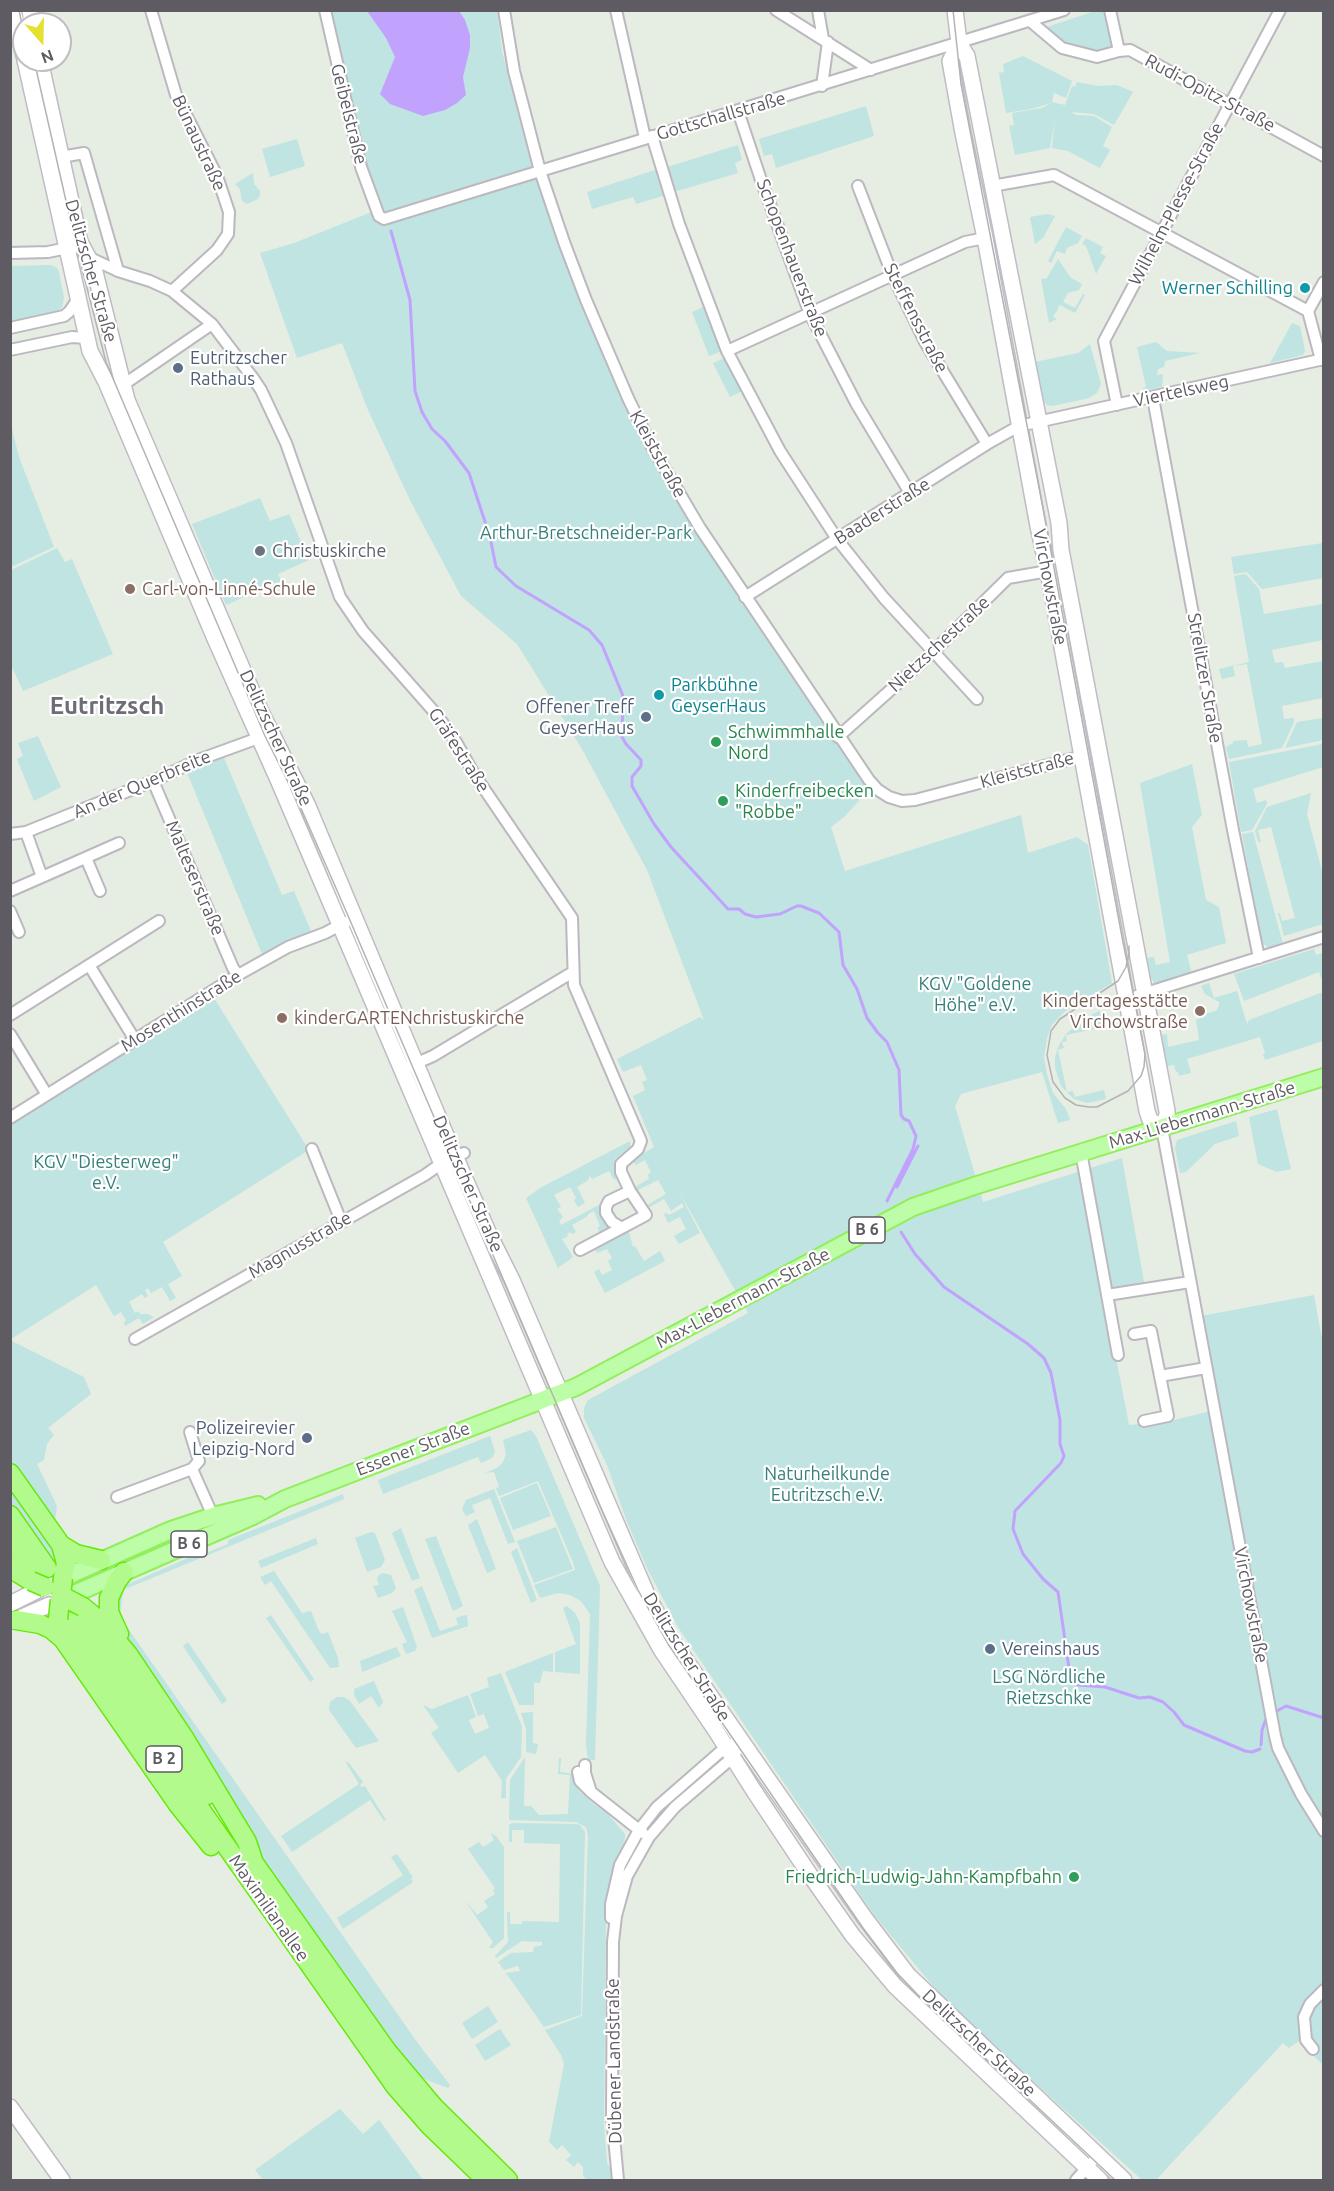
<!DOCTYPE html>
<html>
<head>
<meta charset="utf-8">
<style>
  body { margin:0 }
  #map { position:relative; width:1334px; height:2191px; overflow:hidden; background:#e6ede3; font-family:Ubuntu,sans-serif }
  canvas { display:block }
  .frame { position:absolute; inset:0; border:12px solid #5f5b63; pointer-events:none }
  .north { position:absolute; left:12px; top:12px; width:60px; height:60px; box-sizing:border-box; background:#fff; border:2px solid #bfbdc1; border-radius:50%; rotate:160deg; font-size:16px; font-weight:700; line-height:24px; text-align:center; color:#5f5b63 }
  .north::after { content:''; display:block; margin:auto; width:21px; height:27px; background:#e5e131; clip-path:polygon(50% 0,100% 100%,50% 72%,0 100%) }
</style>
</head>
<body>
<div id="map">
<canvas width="1334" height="2191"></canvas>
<div class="frame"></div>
<div class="north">N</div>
</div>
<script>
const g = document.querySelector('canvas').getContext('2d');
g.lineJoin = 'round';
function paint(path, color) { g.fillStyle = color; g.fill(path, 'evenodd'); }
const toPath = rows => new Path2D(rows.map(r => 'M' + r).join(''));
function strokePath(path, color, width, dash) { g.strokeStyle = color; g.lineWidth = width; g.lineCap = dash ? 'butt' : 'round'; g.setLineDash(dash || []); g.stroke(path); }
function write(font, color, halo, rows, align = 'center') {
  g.font = font + ' Ubuntu,sans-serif'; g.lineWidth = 4.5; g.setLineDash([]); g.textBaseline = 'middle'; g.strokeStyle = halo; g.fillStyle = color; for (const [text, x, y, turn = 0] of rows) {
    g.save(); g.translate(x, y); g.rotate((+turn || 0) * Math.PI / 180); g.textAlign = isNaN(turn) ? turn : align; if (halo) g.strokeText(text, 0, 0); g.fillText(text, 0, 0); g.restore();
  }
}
const green = toPath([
  [329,11,497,11,502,51,529,156,592,331,635,426,739,599,868,791,844,817,831,827,845,871,1021,815,1028,853,1077,837,1088,845,1112,983,1064,1012,1052,1025,1047,1038,1044,1057,1047,1074,1053,1093,1066,1109,1070,1120,1058,1123,1042,1072,961,1094,955,1106,983,1202,1122,1158,1146,1293,1105,1301,1129,1425,1170,1421,1219,1409,1201,1316,1314,1295,1322,1339,1324,1339,1323,2065,1299,2041,1289,2048,1283,2043,1156,2180,1142,2180,948,2004,874,1915,679,1629,648,1570,627,1522,607,1465,584,1418,584,1408,588,1400,748,1313,678,1190,700,1233,679,1244,674,1236,686,1229,680,1217,668,1223,664,1214,666,1213,669,1215,684,1207,682,1203,671,1211,664,1199,648,1208,650,1218,644,1207,666,1194,658,1180,638,1190,641,1197,639,1199,633,1188,649,1179,648,1175,651,1172,645,1160,636,1165,634,1162,628,1166,628,1172,634,1184,631,1185,625,1168,629,1162,654,1147,633,1096,645,1090,642,1082,647,1080,641,1065,623,1072,617,1059,700,1017,704,1020,647,870,582,749,517,644,461,596,410,500,368,410,342,343,297,358,260,253,294,243,379,209,368,178],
  [1095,11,1103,11,1112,46,1096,51,1065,42,1047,27],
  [1023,56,1072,81,1066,98,1054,93,1052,102,1065,105,1072,86,1075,87,1077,82,1098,86,1117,85,1133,92,1114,125,1094,114,1071,112,1076,115,1094,116,1112,127,1103,146,1110,150,1100,168,1068,151,1052,148,1055,119,1050,148,1015,155,1009,126,1014,125,1012,113,1042,108,1051,103,1031,109,1006,113,999,73,1004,72,1003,64],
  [866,106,874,136,776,168,772,154,764,156,759,139],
  [297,139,305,166,270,177,262,149],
  [738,145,742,160,735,163,738,173,674,192,667,167],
  [658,169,666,195,636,204,633,197,592,209,587,192],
  [253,173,254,184,260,191,260,195,258,199,247,204,242,201,240,189,235,184],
  [1047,214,1055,216,1043,238,1035,244,1030,217],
  [1066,227,1082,236,1078,243,1067,248,1065,254,1057,251,1051,263,1048,261],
  [1086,238,1103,247,1100,253,1106,256,1096,274,1086,246,1082,244],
  [1058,259,1071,278,1082,284,1079,290,1068,293,1063,302,1075,308,1083,294,1085,295,1075,313,1060,305,1057,306,1059,307,1053,317,1057,319,1049,323,1041,279,1047,278],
  [51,265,57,268,59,272,64,298,62,307,59,310,11,322,11,266],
  [703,307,722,351,709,356,692,312],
  [1292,323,1300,326,1305,351,1303,355,1270,363],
  [1156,342,1167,351,1200,353,1165,361,1164,367,1158,369,1157,375,1163,374,1162,387,1144,391,1143,388,1146,387,1137,347],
  [1090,344,1101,384,1097,393,1089,398,1053,406,1047,405,1042,399,1035,362,1078,353],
  [725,358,742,391,730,397,713,363],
  [11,425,19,457,54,547,11,567],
  [260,498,270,521,289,514,309,560,278,574,281,581,226,605,192,524],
  [1323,543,1323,578,1262,589,1247,572,1234,574,1231,557],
  [57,548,65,562,72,559,113,654,23,691,11,665,11,570],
  [1246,574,1259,589,1264,614,1323,604,1323,640,1272,650,1275,663,1283,662,1285,668,1323,661,1323,698,1282,706,1284,719,1294,718,1294,722,1282,748,1229,759,1226,747,1233,743,1233,741,1247,740,1248,747,1262,744,1247,664,1233,666,1235,676,1222,679,1219,669,1249,662,1234,576],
  [1323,718,1323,740,1285,748,1297,722],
  [38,736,61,787,34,801,17,759,23,756,18,743],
  [1323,744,1323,767,1253,789,1257,803,1266,800,1267,804,1252,830,1241,832,1229,762],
  [222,753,282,895,294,891,311,931,262,954,185,768],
  [1192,764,1202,815,1192,827,1206,900,1219,907,1226,943,1187,955,1192,974,1155,984,1151,978,1147,958,1154,957,1156,965,1170,962,1140,783],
  [1311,793,1307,814,1323,875,1323,924,1284,936,1278,913,1280,913,1282,921,1295,918,1271,827,1258,830,1261,842,1258,842,1255,831,1267,807],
  [1253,832,1283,944,1269,948,1261,942,1242,834],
  [1314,949,1316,955,1322,953,1323,957,1323,983,1319,972,1244,1001,1234,974],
  [1209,983,1214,998,1237,991,1247,1024,1249,1020,1323,992,1323,1041,1265,1060,1263,1054,1265,1053,1260,1037,1187,1059,1191,1073,1179,1076,1178,1072,1176,1072,1174,1065,1167,1066,1161,1035,1167,1034,1168,1047,1199,1040,1196,1020,1208,1013,1216,1011,1219,1006,1219,1002,1205,994,1201,986],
  [214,998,309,1150,163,1242,182,1276,168,1284,176,1298,170,1301,162,1287,151,1293,148,1288,145,1290,148,1296,145,1298,142,1294,129,1302,135,1313,139,1311,140,1314,147,1314,154,1317,143,1324,139,1318,125,1326,124,1323,126,1320,121,1312,114,1316,96,1285,11,1339,11,1125],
  [1099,1011,1103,1017,1114,1024,1111,1031,1109,1031,1108,1026,1066,1035,1067,1041,1062,1042,1064,1048,1058,1050,1067,1092,1073,1091,1075,1097,1104,1090,1106,1099,1087,1103,1074,1099,1061,1086,1055,1068,1055,1057,1059,1045,1067,1033,1082,1020],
  [1277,1109,1291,1169,1277,1172,1258,1164,1249,1117],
  [1236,1121,1239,1136,1215,1144,1186,1172,1180,1173,1175,1148,1177,1140],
  [630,1141,630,1147,615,1159,615,1170,618,1178,614,1180,609,1171,592,1179,590,1176,587,1181,577,1187,585,1203,578,1207,574,1200,576,1198,570,1187,554,1195,561,1207,557,1209,563,1217,559,1221,561,1225,599,1205,612,1230,597,1238,596,1236,600,1233,597,1228,600,1226,594,1211,588,1214,588,1216,572,1225,576,1232,572,1234,570,1232,567,1234,568,1236,562,1239,573,1257,558,1268,526,1198,540,1188],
  [640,1221,642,1224,629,1232,633,1247,635,1246,644,1261,660,1251,665,1261,605,1293,594,1272,599,1269,602,1275,612,1270,608,1261,612,1258,607,1249,597,1253,593,1246],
  [10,1340,84,1377,91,1394,48,1428,54,1435,47,1444,44,1460,37,1464,57,1506,54,1527,11,1466],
  [531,1430,536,1436,600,1586,595,1760,588,1760,586,1744,590,1614,581,1601,570,1595,558,1593,540,1598,534,1585,575,1570,573,1562,538,1481,499,1496,496,1488,499,1487,494,1472,485,1473,497,1468,503,1462,506,1454,503,1440],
  [490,1436,495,1452,492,1458,481,1463,478,1457,383,1494,378,1480],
  [537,1483,551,1516,513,1530,500,1498],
  [10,1484,59,1555,52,1563,11,1504],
  [494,1489,515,1542,508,1544,490,1498,472,1505,475,1512,466,1516,462,1509,466,1500],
  [343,1494,344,1499,123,1590,120,1617,417,2042,450,2085,448,2088,419,2077,410,2070,254,1847,116,1623,117,1589,204,1551,206,1553,228,1544,228,1540],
  [477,1519,496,1569,487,1573,468,1525],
  [556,1527,573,1569,534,1583,517,1541],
  [401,1528,420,1578,412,1581,392,1533],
  [371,1532,375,1533,385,1560,381,1567,367,1572,355,1538],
  [436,1536,463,1606,453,1611,425,1539],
  [316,1538,318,1544,261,1568,258,1561],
  [517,1548,537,1600,531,1603,511,1552],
  [274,1571,302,1613,311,1611,319,1631,322,1634,328,1632,338,1658,339,1667,330,1668,271,1581,265,1585,260,1577],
  [383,1573,391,1575,396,1588,392,1593,378,1598,373,1586,379,1585,377,1579,379,1575],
  [422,1586,440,1631,458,1625,456,1618,461,1616,467,1615,468,1626,432,1638,414,1590],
  [567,1606,575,1613,580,1623,580,1674,555,1672,555,1652,576,1644,563,1608],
  [403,1607,417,1647,415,1651,406,1654,402,1644,407,1642,392,1611],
  [271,1615,314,1679,310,1682,266,1618],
  [188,1642,227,1700,222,1704,183,1646],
  [396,1647,401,1656,362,1672,360,1661],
  [553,1653,553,1672,543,1671,540,1683,534,1683,534,1705,519,1705,505,1672],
  [501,1673,522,1727,521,1757,506,1779,506,1798,501,1798,502,1781,485,1755,458,1773,431,1733,439,1728,423,1705,432,1709,468,1695,476,1717,469,1720,475,1734,489,1728,484,1714,478,1716,470,1694,489,1687,487,1678],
  [374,1681,383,1702,379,1708,371,1696,359,1704,354,1695,354,1689],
  [337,1697,344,1697,350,1701,379,1741,356,1748,329,1710,330,1702],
  [533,1712,533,1743,538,1744,536,1754,526,1752,526,1729,521,1713],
  [525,1757,524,1806,531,1806,539,1815,568,1814,570,1775,558,1774,559,1758,561,1758,560,1772,573,1774,575,1784,580,1792,595,1805,606,1812,625,1834,624,1852,606,1915,604,2124,607,2163,612,2171,611,2180,587,2180,583,2176,583,2167,578,2162,574,2167,566,2160,571,2155,562,2145,557,2150,549,2142,564,2064,561,2055,545,2030,582,2016,588,1836,586,1827,576,1822,509,1820,510,1780],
  [345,1761,349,1763,363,1782,360,1785,362,1787,365,1786,386,1820,384,1821,370,1800,292,1852,281,1836,359,1784],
  [512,1823,576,1824,580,1825,585,1832,581,2015,544,2027,506,1973,520,1971,518,1966,504,1970,498,1962,511,1953,533,1952,534,1947,542,1945,542,1942,522,1941,496,1958,495,1956,508,1942,507,1912,510,1912,510,1924,522,1924,522,1921,559,1922,560,1844,524,1843,524,1830,512,1830,512,1842,509,1842,509,1825],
  [491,1833,496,1836,504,1847,504,1938,493,1948,489,1948,493,1942,464,1899,477,1915,488,1907,484,1901,495,1894,493,1890,495,1888,468,1849,479,1842,483,1847,494,1840],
  [397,1854,413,1877,411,1879,413,1882,343,1929,337,1918,403,1875,391,1857],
  [488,2006,498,2022,472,2039,462,2023],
  [500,2029,511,2045,485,2061,475,2045],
  [340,2109,363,2134,379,2120,423,2180,263,2180,255,2170]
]);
const water = toPath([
  [367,11,459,11,465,20,470,35,470,48,463,77,466,95,457,103,445,110,423,116,390,104,380,94,395,57,386,38]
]);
const stream = toPath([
  [391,231,410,300,415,391,422,412,432,429,445,441,469,473,490,537,496,567,516,586,589,630,602,645,623,696,622,737,626,744,641,760,641,766,632,777,632,786,654,824,671,847,728,909,739,909,745,914,756,917,780,914,797,906,801,906,819,913,839,932,843,965,857,989,867,1018,878,1033,887,1042,899,1070,901,1115,904,1119,909,1121,916,1136,913,1149,887,1201],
  [897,1187,918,1146],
  [901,1232,915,1254,944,1287,1028,1344,1044,1358,1051,1373,1060,1420,1060,1444,1064,1456,1061,1463,1015,1511,1013,1529,1023,1554,1043,1579,1058,1592,1070,1675,1078,1685,1105,1687,1139,1698,1150,1697,1163,1702,1174,1712,1184,1725,1245,1751,1252,1752,1260,1749],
  [1275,1712,1286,1706,1324,1718],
  [1261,1745,1262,1730,1266,1719]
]);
const street = toPath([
  [151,10,176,95,217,176,229,212,228,234,217,250,172,291],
  [325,10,361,167,379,216,384,219,1064,10],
  [504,10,514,71,540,171,564,242,586,300,628,398,651,445,700,528,869,780,878,790,889,797,902,801,915,800,1082,756],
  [616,10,645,138],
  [776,10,871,70],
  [818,10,823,39],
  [1110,10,1119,51],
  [1030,21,1062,48,1097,57,1119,51,1130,50,1324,156],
  [822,86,828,42],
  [738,111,761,180,810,314,857,405,910,493],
  [652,136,679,224,727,351,780,451,837,539,884,598,977,699],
  [61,157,84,153,118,271],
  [858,186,892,274,925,342,987,444],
  [992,186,1054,175,1308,311],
  [10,253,48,252,67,248,72,250],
  [86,256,118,271,150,281,172,291,212,324,253,378,261,390,286,443,340,597,363,631,437,715,456,742,474,774,572,918,574,985,641,1141,638,1149,621,1164,621,1172,630,1191,609,1201,606,1207,606,1213,612,1222,622,1228],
  [10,328,64,316,69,312,78,299],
  [10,350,72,337,86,338],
  [727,351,965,242,985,238],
  [1321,360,1308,311,1324,282],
  [123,385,212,324],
  [1153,398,1233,830,1259,958],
  [1117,405,1104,341,1280,10],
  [745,597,987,444,1019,426,1324,359],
  [838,737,933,652,1008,578,1048,571],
  [153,781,233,968,238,975],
  [10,834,26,832,153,781,198,760,264,736],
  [86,858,100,891],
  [42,877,119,843],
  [10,891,42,877,26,832],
  [10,911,19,932],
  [89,965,135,1040],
  [1127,999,1324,937],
  [10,1015,159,921],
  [10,1034,47,1095],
  [410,1066,433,1056,573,972],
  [10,1118,238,975,288,947,325,933,346,922],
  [1162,1128,1275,1736,1278,1748,1301,1794,1324,1831],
  [312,1149,341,1221],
  [1081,1152,1118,1355],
  [580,1250,646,1215,630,1191],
  [1107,1295,1190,1282],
  [1134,1334,1151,1331,1168,1416,1144,1421],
  [135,1339,425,1175,442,1163,464,1153],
  [1160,1376,1206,1368],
  [190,1432,199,1461,192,1469],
  [117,1497,192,1469,213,1516],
  [578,1772,580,1781,591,1792,585,1773,585,1765],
  [591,1792,643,1833],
  [611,1918,611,1904,620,1865,639,1830,657,1807,727,1746,732,1744],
  [1313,2049,1306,2040,1304,2017,1310,2004,1324,1990],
  [618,2180,612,2116,613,1942,616,1916,627,1876,649,1837,675,1807,732,1758,742,1742],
  [1076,2180,1091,2163]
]);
const secondary = toPath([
  [13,10,24,56],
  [30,10,32,24],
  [955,10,959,43,967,56,1059,523,1061,550,1167,1111,1167,1115,1162,1128,1150,1120,1147,1111,1048,571,1038,526,985,238,963,133,950,61,959,43],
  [25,60,90,351,106,382,216,641,279,782,612,1562,662,1651,716,1731,754,1791,810,1875,853,1936,895,1986,1100,2180],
  [40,60,80,242,94,268,127,400,260,710,307,804,445,1133,489,1234,512,1280,648,1597,671,1639,763,1772,864,1917,908,1975,1124,2180],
  [10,1604,38,1590],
  [13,1621,49,1605],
  [10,2107,62,2180]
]);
const primary = toPath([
  [63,1578,171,1530,213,1516,258,1505],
  [74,1594,253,1516,285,1499,576,1387,913,1207,974,1186,1324,1077]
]);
const highway = toPath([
  [10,1473,61,1545,66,1563,63,1578],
  [10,1515,47,1568],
  [10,1540,34,1574],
  [61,1545,76,1554,101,1560],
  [10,1568,31,1581],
  [83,1607,100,1621,128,1654,183,1736,247,1842,254,1863,387,2051,434,2107,508,2180],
  [82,1616,207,1795],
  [58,1619,63,1639,179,1806,211,1846],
  [16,1620,40,1624,51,1629,63,1639],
  [68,1621,395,2086,430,2126,486,2180],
  [119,1634,109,1612,109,1598,117,1581,124,1572]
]);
const tram = toPath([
  [19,10,24,34],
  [953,10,961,84,1043,508,1122,937,1127,962,1145,1054,1144,1067,1141,1076,1128,1091,1097,1107,1089,1107,1076,1105,1065,1098,1053,1082,1047,1055,1051,1031,1060,1019,1118,981,1126,967,1127,962,1129,955,1129,946],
  [34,60,76,245,106,362,265,736,300,806,349,918,601,1508,638,1590,668,1644,863,1928,897,1973,917,1994,1115,2180]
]);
const highwayBridge = toPath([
  [31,1581,45,1587],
  [61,1595,63,1578],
  [66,1598,83,1607],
  [58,1619,60,1600]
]);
const markers = [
  [1305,288,6,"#0f9aa8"],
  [178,368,6,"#5c6f8a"],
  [260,551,6,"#6b7280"],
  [130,589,6,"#8d6e63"],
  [659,695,6,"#0f9aa8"],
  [646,717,6,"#5c6f8a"],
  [716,742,6,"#2e9e5b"],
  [723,801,6,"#2e9e5b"],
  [1200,1011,6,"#8d6e63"],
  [282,1018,6,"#8d6e63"],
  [307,1438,6,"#5c6f8a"],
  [990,1649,6,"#5c6f8a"],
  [1074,1877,6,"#2e9e5b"]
];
const shields = [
  [867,1230,36],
  [189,1544,36],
  [164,1759,36]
];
const shieldNames = [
  ["B 6",867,1230],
  ["B 6",189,1544],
  ["B 2",164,1759]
];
const streetNames = [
  ["Rudi-Opitz-Straße",1210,93,28],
  ["Geibelstraße",349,114,76],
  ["Gottschallstraße",721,116,-16],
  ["Bünaustraße",199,143,65],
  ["Wilhelm-Plesse-Straße",1176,204,-62],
  ["Schopenhauerstraße",792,258,69],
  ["Delitzscher Straße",91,271,74],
  ["Steffensstraße",916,318,63],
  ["Viertelsweg",1181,391,-12],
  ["Kleiststraße",658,454,61],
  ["Baaderstraße",882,511,-32],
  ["Virchowstraße",1050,587,79],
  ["Nietzschestraße",939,644,-43],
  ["Strelitzer Straße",1205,678,80],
  ["Delitzscher Straße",276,738,65],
  ["Gräfestraße",459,750,57],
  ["Kleiststraße",1027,770,-15],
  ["An der Querbreite",142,784,-23],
  ["Malteserstraße",195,878,67],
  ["Mosenthinstraße",181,1011,-32],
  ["Max-Liebermann-Straße",1202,1115,-17],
  ["Delitzscher Straße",468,1184,66],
  ["Magnusstraße",300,1245,-30],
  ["Max-Liebermann-Straße",743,1298,-28],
  ["Essener Straße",413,1449,-21],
  ["Virchowstraße",1251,1605,79],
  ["Delitzscher Straße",687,1657,58],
  ["Maximilianallee",269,1908,55],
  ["Delitzscher Straße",979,2043,43],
  ["Dübener Landstraße",614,2061,-91]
];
const cultureNames = [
  ["Werner Schilling",1293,288],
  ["Parkbühne",671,685,"left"],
  ["GeyserHaus",671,706,"left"]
];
const serviceNames = [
  ["Eutritzscher",190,358],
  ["Rathaus",190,379],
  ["Offener Treff",634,707,"right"],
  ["GeyserHaus",634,728,"right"],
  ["Polizeirevier",295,1428,"right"],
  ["Leipzig-Nord",295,1449,"right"],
  ["Vereinshaus",1002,1649]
];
const parkNames = [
  ["Arthur-Bretschneider-Park",586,533],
  ["KGV \"Goldene",975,984],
  ["Höhe\" e.V.",975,1005],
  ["KGV \"Diesterweg\"",106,1162],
  ["e.V.",106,1183],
  ["Naturheilkunde",827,1474],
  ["Eutritzsch e.V.",827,1495],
  ["LSG Nördliche",1049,1677],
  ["Rietzschke",1049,1698]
];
const worshipNames = [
  ["Christuskirche",272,551]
];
const educationNames = [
  ["Carl-von-Linné-Schule",142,589],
  ["Kindertagesstätte",1188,1001,"right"],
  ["Virchowstraße",1188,1022,"right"],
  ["kinderGARTENchristuskirche",294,1018]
];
const leisureNames = [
  ["Schwimmhalle",728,732],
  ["Nord",728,753],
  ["Kinderfreibecken",735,791],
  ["\"Robbe\"",735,812],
  ["Friedrich-Ludwig-Jahn-Kampfbahn",1062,1877,"right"]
];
const districtNames = [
  ["Eutritzsch",107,706]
];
paint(green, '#bfe4e1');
paint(water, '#c1a3fd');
strokePath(stream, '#c1a3fd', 3);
strokePath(street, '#bcb8bf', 14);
strokePath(secondary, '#c0bbc4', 18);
strokePath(primary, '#92ee5b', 20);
strokePath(highway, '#63ea05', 21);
strokePath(street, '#fff', 10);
strokePath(secondary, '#fff', 15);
strokePath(primary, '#befda8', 16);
strokePath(highway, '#b3fa8d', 18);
strokePath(tram, '#b4b3b4', 1.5);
strokePath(highwayBridge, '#63ea05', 21, []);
strokePath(highwayBridge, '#b3fa8d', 18);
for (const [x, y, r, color] of markers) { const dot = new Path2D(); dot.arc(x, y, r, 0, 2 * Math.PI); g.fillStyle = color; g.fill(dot); strokePath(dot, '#fff', 2); }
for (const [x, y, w] of shields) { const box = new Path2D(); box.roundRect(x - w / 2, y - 13, w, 26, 4.5); g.fillStyle = '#fff'; g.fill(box); strokePath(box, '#5f5b63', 1.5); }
write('bold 16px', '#5f5b63', null, shieldNames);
write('18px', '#5f5b63', '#fff', streetNames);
write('18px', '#0d838f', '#fff', cultureNames, 'right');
write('18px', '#4e5e75', '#fff', serviceNames, 'left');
write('18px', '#35807c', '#fff', parkNames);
write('18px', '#5b616d', '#fff', worshipNames, 'left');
write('18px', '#785e54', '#fff', educationNames, 'left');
write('18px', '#27864d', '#fff', leisureNames, 'left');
write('bold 24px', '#6f6c75', '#fff', districtNames);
</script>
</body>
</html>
